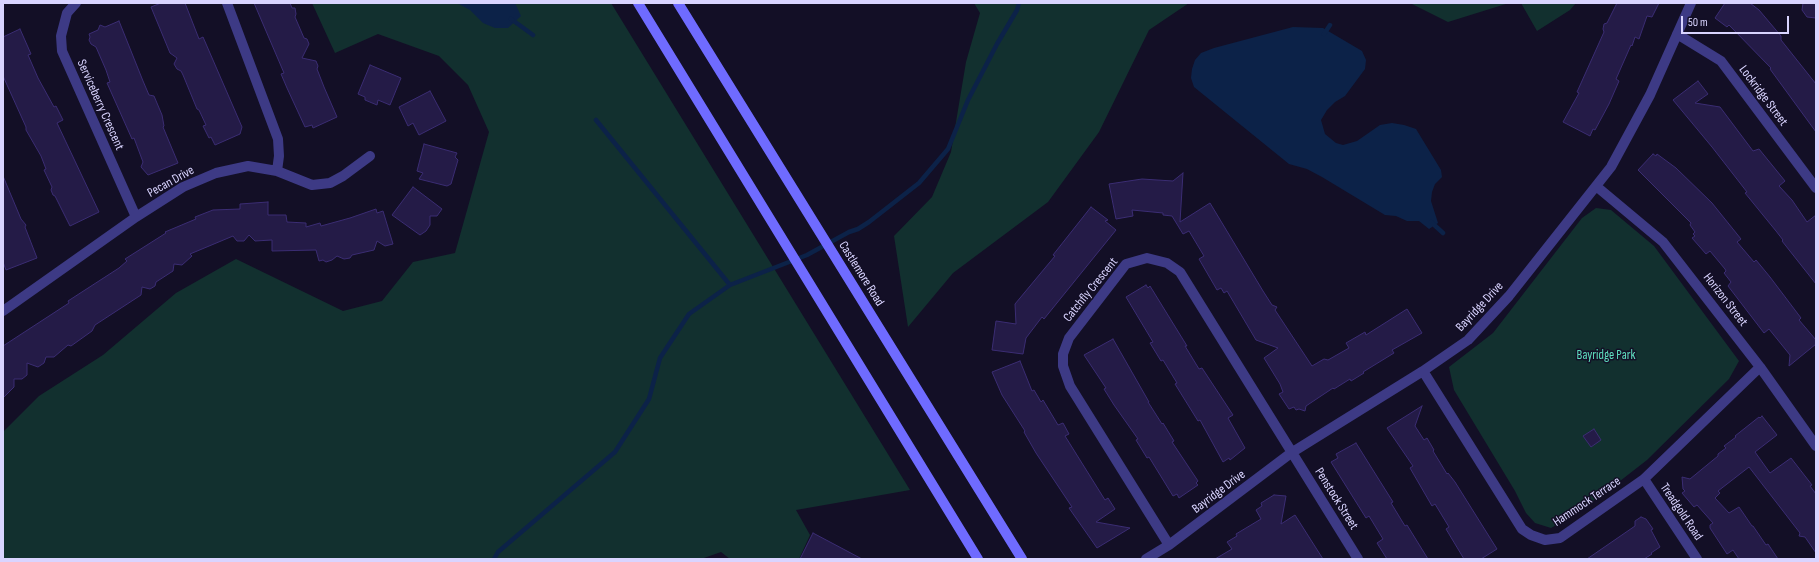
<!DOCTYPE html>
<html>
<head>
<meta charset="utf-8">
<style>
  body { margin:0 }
  #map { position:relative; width:1819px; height:562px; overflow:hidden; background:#130f26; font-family:"Sofia Sans Condensed",sans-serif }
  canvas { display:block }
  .frame { position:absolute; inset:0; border:4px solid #d9d4ff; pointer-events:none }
  .scale { position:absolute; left:1681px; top:16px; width:108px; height:18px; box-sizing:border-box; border:2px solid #d9d4ff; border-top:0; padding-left:5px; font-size:12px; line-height:14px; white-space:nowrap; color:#d9d4ff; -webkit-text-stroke:3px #130f26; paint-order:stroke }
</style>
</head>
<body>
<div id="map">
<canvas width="1819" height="562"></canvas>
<div class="frame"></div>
<div class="scale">50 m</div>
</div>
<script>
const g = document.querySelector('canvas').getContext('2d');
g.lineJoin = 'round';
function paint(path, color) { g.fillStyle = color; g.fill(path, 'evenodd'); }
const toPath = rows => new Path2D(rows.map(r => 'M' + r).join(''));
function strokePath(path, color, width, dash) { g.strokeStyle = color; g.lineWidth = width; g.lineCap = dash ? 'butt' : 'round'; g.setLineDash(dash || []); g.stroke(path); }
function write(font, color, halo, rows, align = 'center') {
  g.font = font + ' "Sofia Sans Condensed",sans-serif'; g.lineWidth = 3; g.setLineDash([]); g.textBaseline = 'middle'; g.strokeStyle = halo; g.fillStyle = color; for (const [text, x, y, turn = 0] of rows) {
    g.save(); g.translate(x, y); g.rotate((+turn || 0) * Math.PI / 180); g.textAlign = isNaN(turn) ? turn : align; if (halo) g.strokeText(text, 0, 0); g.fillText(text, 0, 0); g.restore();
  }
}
const green = toPath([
  [312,3,611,3,910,490,796,510,810,535,799,559,730,559,721,552,701,559,3,559,3,432,39,396,103,355,176,293,236,259,343,311,382,301,413,262,455,253,489,132,468,85,439,56,378,34,335,53],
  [974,3,1189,3,1149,30,1099,132,1048,202,953,273,908,327,894,236,932,197,951,152,966,62,980,13],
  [1410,3,1509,3,1448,22],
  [1521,3,1576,3,1570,10,1537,31],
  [1596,208,1611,210,1654,246,1739,361,1729,379,1647,460,1620,481,1581,510,1551,528,1535,523,1526,513,1515,491,1454,390,1449,367,1493,333,1582,218]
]);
const water = toPath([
  [457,3,515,3,521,16,508,28,495,28,483,23,470,10],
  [1293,27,1323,28,1362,51,1366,60,1365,69,1345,96,1335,102,1327,110,1321,120,1325,134,1336,143,1343,145,1357,141,1380,125,1392,123,1404,125,1416,129,1441,170,1442,177,1435,184,1432,192,1431,201,1438,223,1429,229,1419,221,1407,221,1396,216,1385,215,1322,177,1307,169,1289,164,1194,87,1191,78,1192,69,1195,60,1201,53,1214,48]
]);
const stream = toPath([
  [511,19,533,35],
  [1324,34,1330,25],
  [596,120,730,285],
  [1431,222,1443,233],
  [494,559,498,552,615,452,649,399,660,358,689,314,730,285,807,255,849,232,858,229,869,222,919,183,948,149,968,100,997,44,1017,10,1019,3]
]);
const building = toPath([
  [161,3,185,3,199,39,203,37,242,127,240,134,215,145,211,137,209,138,203,126,206,125,199,110,197,109,183,75,181,71,177,69,174,64,177,58,170,53,151,7,161,3],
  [254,3,290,3,292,8,295,8,296,14,295,17,304,38,307,39,309,44,302,58,316,61,318,66,317,69,324,87,337,117,313,128,312,125,305,127,287,88,281,74,284,73,254,3],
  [1617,3,1659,3,1652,17,1647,16,1639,39,1635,37,1632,46,1631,45,1616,79,1619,81,1609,104,1595,130,1593,129,1590,136,1563,122,1579,93,1577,92,1604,32,1603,29,1604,24,1607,23,1617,3],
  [1725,3,1750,3,1759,10,1781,36,1781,40,1816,84,1816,132,1770,69,1771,68,1729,25,1727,27,1715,18,1725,3],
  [1803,3,1816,3,1816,18,1807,17,1802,10,1803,3],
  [119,21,143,81,149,95,154,96,162,115,164,126,163,127,178,163,148,175,141,167,143,162,134,138,132,139,107,83,110,82,106,70,96,47,91,44,89,40,90,37,89,34,98,30,100,25,105,27,119,21],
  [20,29,31,54,28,55,38,78,54,107,56,106,63,120,57,123,99,212,70,226,55,196,53,195,51,190,52,187,44,170,46,169,41,156,26,130,26,127,3,76,3,37,20,29],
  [370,65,401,78,390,105,378,100,377,105,365,100,365,97,358,94,370,65],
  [1698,81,1708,94,1695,103,1720,107,1753,151,1759,149,1785,181,1779,186,1792,200,1807,222,1816,215,1816,284,1782,241,1783,240,1776,231,1745,193,1747,192,1712,147,1673,100,1698,81],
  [430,91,446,121,419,135,413,123,408,126,399,107,430,91],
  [424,144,457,153,455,157,458,160,451,184,447,186,419,179,423,173,417,171,424,144],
  [1653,154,1656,156,1657,154,1676,168,1712,203,1741,239,1737,242,1754,262,1756,260,1770,277,1801,318,1799,320,1816,340,1816,344,1789,366,1790,355,1769,329,1764,333,1728,286,1731,282,1724,273,1726,271,1725,269,1710,251,1706,254,1692,238,1695,236,1693,234,1695,232,1690,225,1691,223,1638,170,1653,154],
  [1183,173,1180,222,1210,203,1263,291,1272,305,1277,307,1275,310,1312,366,1324,359,1328,360,1349,348,1346,343,1365,332,1366,335,1407,309,1422,333,1392,350,1394,353,1363,372,1364,373,1351,381,1350,379,1334,389,1333,388,1306,406,1305,411,1299,409,1296,410,1294,407,1289,409,1279,394,1283,392,1280,384,1264,358,1278,348,1256,340,1227,291,1224,293,1221,288,1217,290,1199,259,1204,256,1189,231,1183,234,1172,216,1163,215,1163,213,1132,210,1133,216,1116,219,1109,184,1142,179,1173,181,1183,173],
  [3,176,21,219,26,225,25,227,37,258,6,270,3,262,3,176],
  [413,187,442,209,437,216,430,216,430,225,426,231,420,235,392,215,413,187],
  [268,202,268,215,286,215,287,222,306,223,306,227,320,223,321,226,350,218,376,209,377,213,383,211,393,244,385,246,377,241,374,250,352,255,350,258,344,259,337,256,332,260,326,262,323,260,319,261,316,250,272,251,272,240,255,241,249,235,244,241,237,241,233,236,190,254,192,256,182,265,174,264,173,271,156,282,155,286,150,289,142,287,141,295,95,325,92,331,71,346,68,345,54,357,46,357,44,363,38,367,27,363,27,375,22,379,14,379,14,387,3,398,3,346,69,303,68,301,119,268,127,261,125,259,166,233,165,232,196,219,195,217,213,210,240,209,240,204,268,202],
  [1091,207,1108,220,1105,221,1116,230,1044,319,1042,317,1026,338,1023,354,992,350,996,321,1016,324,1015,304,1055,256,1053,255,1091,207],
  [1146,285,1148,288,1150,286,1187,346,1185,346,1199,369,1202,368,1233,415,1228,418,1245,448,1230,460,1229,458,1223,462,1200,420,1198,421,1175,384,1177,383,1163,360,1161,361,1150,343,1153,342,1126,297,1146,285],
  [1113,339,1149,402,1148,402,1162,424,1163,423,1174,441,1172,442,1198,481,1196,483,1198,485,1179,498,1177,494,1173,496,1149,457,1147,458,1136,440,1138,439,1114,405,1104,389,1106,388,1084,355,1113,339],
  [1020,361,1032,391,1034,390,1041,402,1043,400,1058,425,1063,423,1069,434,1065,436,1105,500,1108,498,1115,509,1096,522,1130,528,1097,548,1069,508,1072,507,1036,453,1024,432,1025,431,1002,395,992,372,1020,361],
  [1422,406,1415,426,1424,440,1427,438,1434,450,1433,451,1447,474,1448,473,1455,482,1497,549,1481,559,1464,559,1446,529,1449,527,1435,504,1432,506,1410,468,1413,466,1387,428,1422,406],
  [1762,416,1777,435,1755,452,1770,473,1791,458,1812,485,1810,486,1816,494,1816,553,1805,537,1799,536,1800,533,1749,467,1718,491,1720,493,1715,498,1729,513,1739,507,1752,526,1753,526,1766,545,1768,544,1778,559,1739,559,1733,550,1727,554,1710,528,1710,525,1713,523,1697,505,1694,507,1682,493,1685,491,1683,489,1682,477,1690,479,1718,456,1718,454,1726,448,1724,446,1736,437,1735,436,1759,417,1760,418,1762,416],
  [1594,429,1601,440,1591,447,1583,436,1594,429],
  [1356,443,1393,502,1391,503,1405,526,1407,525,1428,559,1387,559,1377,543,1383,539,1369,516,1366,518,1331,462,1338,458,1336,454,1356,443],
  [1274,495,1286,496,1281,524,1295,515,1323,559,1215,559,1232,549,1227,542,1237,536,1236,534,1261,519,1256,510,1262,506,1261,503,1274,495],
  [1641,517,1646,519,1653,529,1651,530,1660,547,1651,553,1652,554,1644,559,1587,559,1635,526,1635,521,1641,517],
  [813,533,862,559,800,559,813,533]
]);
const street = toPath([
  [76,3,67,13,61,36,62,51,136,217],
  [227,3,278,139,279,156,277,171],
  [1677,34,1721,61,1816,188],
  [1596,186,1663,242,1760,367,1816,446],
  [3,311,136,217,183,187,216,173,248,166,277,171,312,185,330,183,343,176,370,156],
  [1423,371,1522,529,1531,535,1545,540,1560,538,1644,479,1760,367],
  [1644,479,1697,559],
  [1169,545,1070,386,1063,366,1063,354,1069,338,1126,264,1147,258,1167,263,1180,272,1358,559],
  [1146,559,1169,545,1291,453,1423,371,1468,340,1509,296,1611,167,1650,95,1691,3]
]);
const secondary = toPath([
  [638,3,978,559],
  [678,3,1022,559]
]);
const streetNames = [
  ["Lockridge Street",1763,96,53],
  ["Serviceberry Crescent",100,105,66],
  ["Pecan Drive",171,182,-29],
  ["Castlemore Road",861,274,58],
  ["Catchfly Crescent",1091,290,-51],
  ["Horizon Street",1725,300,52],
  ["Bayridge Drive",1480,307,-47],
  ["Bayridge Drive",1219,492,-37],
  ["Penstock Street",1336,499,58],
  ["Hammock Terrace",1587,502,-34],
  ["Treadgold Road",1681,512,56]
];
const parkNames = [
  ["Bayridge Park",1606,356]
];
paint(green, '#12302f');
paint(water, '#0c2248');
strokePath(stream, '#0c2248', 4.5);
paint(building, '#241b47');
strokePath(building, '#3b2d73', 1);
strokePath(street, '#3d3a85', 10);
strokePath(secondary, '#6f6bff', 10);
write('13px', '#d9d4ff', '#130f26', streetNames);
write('13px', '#5fe0c0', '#130f26', parkNames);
</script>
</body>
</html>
